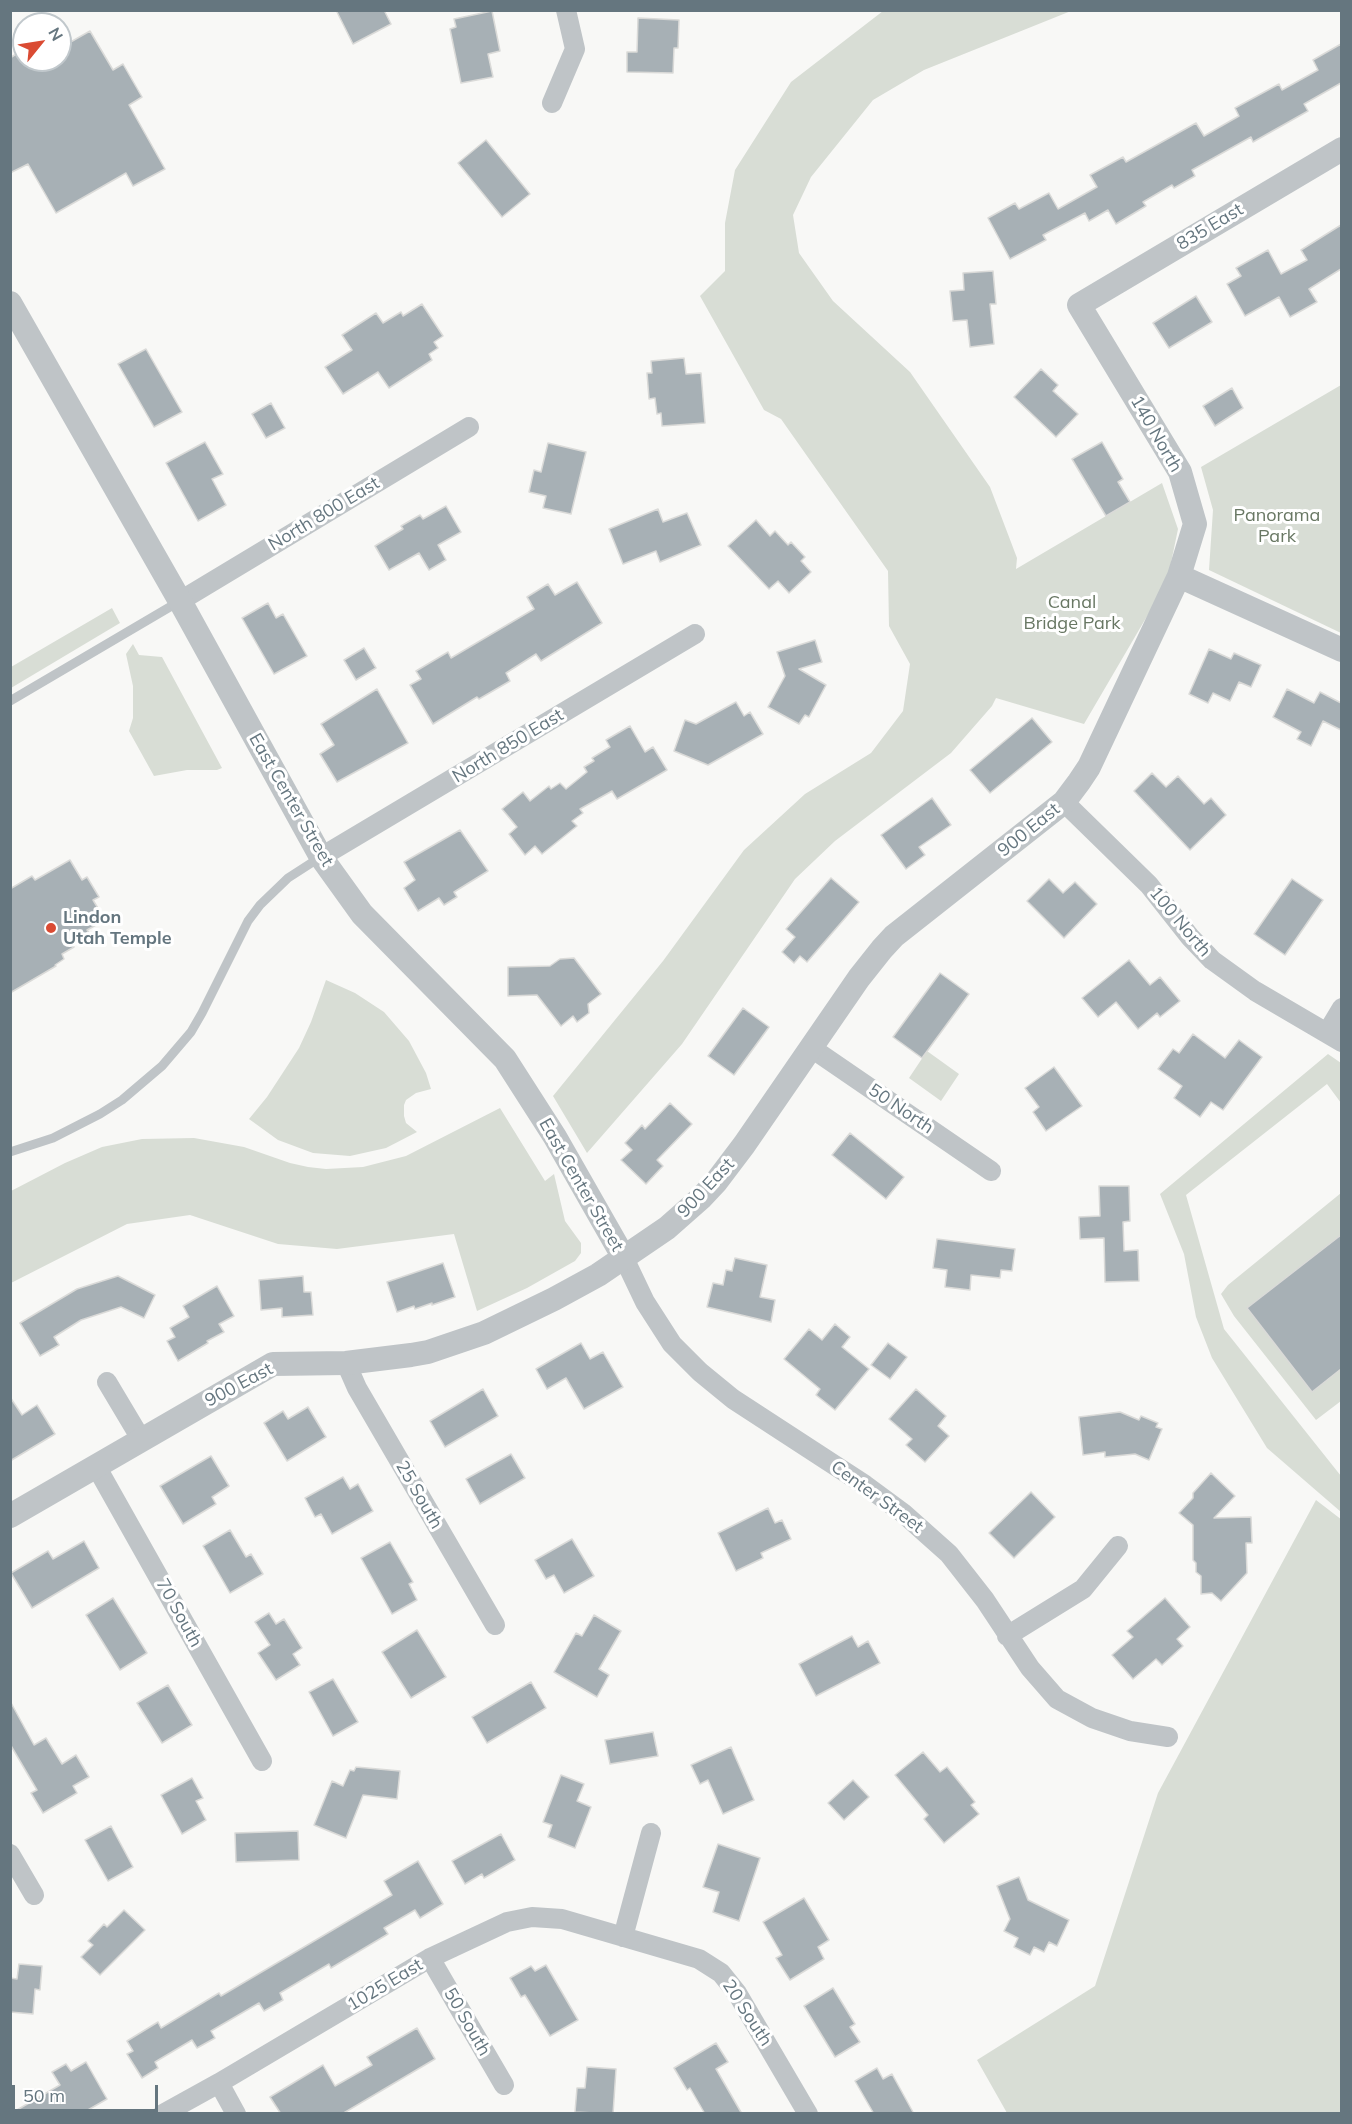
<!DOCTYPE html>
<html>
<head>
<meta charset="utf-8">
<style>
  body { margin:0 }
  #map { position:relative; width:1352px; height:2124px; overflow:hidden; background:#f8f8f6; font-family:Mulish,sans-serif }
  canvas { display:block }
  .frame { position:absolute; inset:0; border:12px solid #65767f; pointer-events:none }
  .north { position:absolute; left:12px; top:12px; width:60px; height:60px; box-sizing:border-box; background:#fff; border:2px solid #c1c8cc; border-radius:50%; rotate:60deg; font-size:16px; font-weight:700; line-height:24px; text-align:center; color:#65767f }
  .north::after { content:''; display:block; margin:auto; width:21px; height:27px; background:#da4b33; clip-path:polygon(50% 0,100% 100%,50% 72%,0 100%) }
  .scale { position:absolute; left:12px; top:2085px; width:146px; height:27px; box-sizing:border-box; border:3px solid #65767f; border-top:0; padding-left:8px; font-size:18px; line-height:21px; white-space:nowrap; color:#65767f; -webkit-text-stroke:4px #fff; paint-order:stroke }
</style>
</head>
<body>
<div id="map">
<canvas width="1352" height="2124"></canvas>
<div class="frame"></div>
<div class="north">N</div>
<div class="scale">50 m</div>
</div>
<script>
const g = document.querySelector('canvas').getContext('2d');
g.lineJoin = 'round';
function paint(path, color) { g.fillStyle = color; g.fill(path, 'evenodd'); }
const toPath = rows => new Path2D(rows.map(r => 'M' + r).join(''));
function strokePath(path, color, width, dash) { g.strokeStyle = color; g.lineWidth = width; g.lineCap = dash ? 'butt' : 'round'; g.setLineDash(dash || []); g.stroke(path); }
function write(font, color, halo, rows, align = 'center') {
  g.font = font + ' Mulish,sans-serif'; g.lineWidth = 6; g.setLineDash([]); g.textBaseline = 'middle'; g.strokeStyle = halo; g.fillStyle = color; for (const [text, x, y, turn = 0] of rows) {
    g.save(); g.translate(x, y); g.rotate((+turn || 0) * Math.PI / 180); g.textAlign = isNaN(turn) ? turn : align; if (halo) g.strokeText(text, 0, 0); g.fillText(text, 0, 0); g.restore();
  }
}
const green = toPath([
  [883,11,1071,11,924,70,873,100,811,177,793,215,799,253,833,301,910,372,990,487,1017,558,1016,569,1162,483,1178,529,1167,582,1084,724,996,698,992,706,951,753,835,841,795,879,682,1044,587,1153,553,1096,663,961,744,850,805,794,871,753,903,711,910,664,889,626,888,571,781,419,764,410,700,296,725,271,725,223,735,170,791,82],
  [1341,385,1341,633,1209,570,1213,510,1201,467],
  [112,608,120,623,11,688,11,667],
  [133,644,139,655,162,657,222,768,217,770,187,770,154,776,129,731,133,718,133,686,126,654],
  [326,980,355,993,384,1012,409,1041,426,1073,431,1089,416,1093,406,1100,404,1105,404,1116,406,1123,417,1132,386,1148,350,1156,313,1153,278,1140,249,1119,267,1097,299,1048,311,1022],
  [927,1051,959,1074,941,1101,909,1078],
  [1328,1054,1341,1063,1341,1103,1327,1084,1186,1195,1224,1329,1341,1476,1341,1512,1267,1448,1212,1358,1196,1317,1184,1254,1160,1194],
  [500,1108,545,1181,554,1174,565,1221,581,1243,581,1253,575,1261,527,1288,477,1311,454,1234,337,1249,278,1244,190,1215,127,1224,11,1283,11,1191,65,1163,102,1147,142,1139,194,1138,244,1147,290,1163,308,1167,326,1169,363,1167,406,1156],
  [1341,1193,1341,1235,1247,1308,1312,1392,1341,1369,1341,1401,1316,1420,1234,1316,1221,1294,1228,1285],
  [1316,1500,1342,1520,1341,2113,1007,2113,977,2060,1095,1986,1158,1793]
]);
const building = toPath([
  [336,10,384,10,391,24,353,44,336,10],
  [492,11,500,51,488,54,493,77,461,83,450,29,456,27,454,19,492,11],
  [638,18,679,20,678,48,674,48,673,73,627,72,627,52,637,52,638,18],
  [90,31,113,70,123,64,142,97,129,105,165,169,133,186,126,173,56,213,28,164,10,173,10,58,21,51,24,60,26,60,29,65,39,60,60,60,60,48,90,31],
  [1341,44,1341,83,1304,104,1308,111,1253,142,1251,137,1192,170,1195,176,1174,188,1172,185,1143,202,1146,206,1116,224,1108,210,1089,221,1085,213,1043,235,1046,240,1010,259,988,218,1015,203,1019,209,1049,193,1058,209,1097,187,1090,175,1123,157,1126,162,1196,123,1204,136,1239,116,1235,108,1279,84,1282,90,1318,70,1313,60,1341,44],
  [486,140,530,194,502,217,458,163,486,140],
  [1341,225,1341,269,1309,289,1317,302,1290,317,1279,297,1245,316,1227,284,1241,276,1236,268,1268,250,1281,274,1307,260,1301,250,1341,225],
  [993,271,996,304,990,304,994,344,970,347,967,320,953,321,950,291,964,290,963,273,993,271],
  [1196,296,1212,322,1169,348,1153,323,1196,296],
  [422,304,443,336,434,342,438,348,429,354,432,360,389,388,378,372,343,394,325,367,352,350,342,335,376,313,383,323,401,312,403,316,422,304],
  [146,349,182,412,154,427,118,364,146,349],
  [684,358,686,374,701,373,705,423,662,426,661,413,657,414,655,398,649,399,647,373,652,373,651,361,684,358],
  [1041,369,1058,385,1053,391,1078,414,1056,437,1014,397,1041,369],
  [1232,388,1243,408,1215,426,1203,406,1232,388],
  [271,403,285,428,266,438,252,414,271,403],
  [205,442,223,474,212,479,226,505,198,521,166,463,205,442],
  [1102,442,1123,479,1118,482,1130,502,1106,516,1072,459,1102,442],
  [548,443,586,452,571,514,543,508,546,496,529,492,534,470,541,472,548,443],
  [446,506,461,532,438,545,446,560,429,570,419,553,389,570,375,546,403,529,401,526,420,515,423,519,446,506],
  [658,509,663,522,687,513,701,545,660,562,656,551,623,564,609,529,658,509],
  [756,520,770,536,775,531,788,545,791,542,805,557,801,561,811,572,789,593,778,581,769,589,728,546,756,520],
  [577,582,602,623,541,661,536,654,506,673,510,681,479,699,477,697,433,724,410,685,421,679,416,671,448,652,451,658,534,609,527,597,548,584,555,595,577,582],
  [268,603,276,618,283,614,307,656,274,674,242,618,268,603],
  [815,640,822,662,799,669,826,685,809,717,805,715,799,724,768,707,785,676,777,652,815,640],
  [364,648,376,668,356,680,344,660,364,648],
  [1209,649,1231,659,1234,653,1261,665,1251,687,1239,682,1230,701,1213,693,1208,703,1189,694,1209,649],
  [377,689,408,743,337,782,320,754,334,745,321,724,377,689],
  [1287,689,1314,703,1320,692,1341,703,1341,730,1323,721,1311,746,1297,739,1301,732,1273,717,1287,689],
  [736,702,744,716,750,712,763,734,708,765,674,751,685,720,696,724,736,702],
  [1032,718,1052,742,990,793,970,770,1032,718],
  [630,726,645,752,653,747,667,770,617,799,612,791,580,809,583,813,572,821,577,826,542,854,535,846,525,855,509,834,517,827,502,809,523,792,530,801,549,786,551,789,560,783,566,789,587,772,584,767,594,761,592,758,610,747,606,740,630,726],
  [1152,773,1166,787,1178,776,1204,804,1211,798,1226,815,1190,850,1134,791,1152,773],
  [932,798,951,825,919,847,925,855,906,869,881,835,932,798],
  [460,830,488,871,454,892,457,897,444,905,439,898,418,911,404,888,415,880,404,862,460,830],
  [70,860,82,880,87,877,99,897,93,900,105,920,87,930,89,933,72,943,74,947,62,954,64,959,55,965,56,966,10,993,10,889,32,876,35,880,70,860],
  [831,878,859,902,807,962,800,956,794,963,782,952,795,937,786,929,831,878],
  [1049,879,1063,893,1075,882,1097,904,1064,938,1027,901,1049,879],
  [1292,879,1323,900,1285,955,1254,934,1292,879],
  [574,958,601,994,588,1004,589,1013,577,1022,573,1016,561,1026,537,995,508,996,508,967,550,966,560,959,574,958],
  [1129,960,1150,985,1160,977,1180,1001,1160,1017,1157,1013,1138,1029,1116,1002,1098,1017,1082,998,1129,960],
  [940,973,969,994,922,1058,893,1037,940,973],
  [743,1008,769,1027,734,1075,708,1056,743,1008],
  [1193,1034,1225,1058,1239,1040,1262,1057,1223,1110,1211,1102,1200,1117,1174,1098,1182,1086,1158,1069,1173,1049,1179,1053,1193,1034],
  [1054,1067,1082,1106,1046,1131,1033,1112,1039,1107,1025,1088,1054,1067],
  [670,1103,692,1124,657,1160,663,1166,646,1184,621,1160,632,1150,625,1143,642,1125,645,1129,670,1103],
  [850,1133,904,1177,886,1199,832,1155,850,1133],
  [1099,1186,1129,1186,1130,1221,1123,1222,1124,1251,1138,1250,1139,1281,1105,1282,1104,1238,1080,1239,1079,1217,1100,1216,1099,1186],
  [1341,1235,1341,1369,1312,1392,1247,1308,1341,1235],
  [937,1239,1015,1249,1012,1271,1001,1270,1000,1278,971,1275,970,1290,945,1287,947,1270,933,1268,937,1239],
  [735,1258,767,1265,760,1297,775,1300,771,1322,707,1307,713,1283,723,1285,726,1270,732,1271,735,1258],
  [443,1263,455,1297,432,1305,432,1303,415,1309,414,1306,397,1312,387,1282,443,1263],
  [118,1276,155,1295,144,1318,121,1307,81,1320,54,1337,59,1345,40,1356,20,1323,77,1289,118,1276],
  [303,1276,304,1292,311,1292,313,1315,282,1317,282,1308,261,1310,259,1280,303,1276],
  [217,1286,234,1316,219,1324,224,1332,207,1341,208,1343,178,1361,167,1341,175,1337,170,1328,189,1317,183,1306,217,1286],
  [835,1324,850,1337,842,1347,869,1369,835,1410,816,1395,820,1389,784,1359,809,1329,822,1340,835,1324],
  [581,1343,590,1359,603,1352,623,1387,584,1409,566,1378,547,1389,536,1369,581,1343],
  [888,1343,907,1357,890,1379,871,1365,888,1343],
  [483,1389,498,1416,445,1447,430,1421,483,1389],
  [916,1389,946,1416,938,1426,949,1436,925,1462,906,1445,912,1439,889,1419,916,1389],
  [10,1397,22,1415,37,1405,55,1434,10,1461,10,1397],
  [308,1407,326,1437,287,1461,264,1423,283,1411,288,1419,308,1407],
  [1120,1412,1139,1420,1141,1416,1158,1423,1156,1427,1162,1429,1149,1460,1135,1454,1105,1457,1105,1452,1083,1455,1079,1417,1120,1412],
  [511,1454,525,1478,480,1504,466,1479,511,1454],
  [211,1456,229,1486,212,1497,216,1504,183,1524,160,1486,211,1456],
  [1211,1473,1235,1496,1214,1518,1251,1517,1252,1543,1246,1543,1247,1573,1221,1601,1212,1593,1201,1594,1201,1576,1196,1572,1196,1563,1193,1560,1193,1525,1179,1513,1193,1498,1193,1493,1211,1473],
  [343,1477,350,1489,358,1484,373,1511,332,1534,321,1514,315,1517,305,1498,343,1477],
  [1031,1492,1055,1517,1014,1558,989,1533,1031,1492],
  [768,1508,775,1523,782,1520,791,1539,761,1553,763,1558,736,1571,718,1533,768,1508],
  [230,1530,246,1557,251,1554,263,1574,230,1593,203,1546,230,1530],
  [572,1539,594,1576,564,1593,554,1575,546,1579,535,1560,572,1539],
  [84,1541,99,1568,32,1608,11,1573,48,1551,53,1559,84,1541],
  [390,1542,413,1582,409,1584,417,1600,392,1614,361,1558,390,1542],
  [113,1598,147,1653,120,1670,86,1615,113,1598],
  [1165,1598,1190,1627,1177,1639,1183,1646,1162,1665,1156,1659,1133,1679,1112,1655,1133,1637,1127,1631,1165,1598],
  [269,1613,276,1624,284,1619,302,1648,293,1654,300,1665,276,1680,258,1653,270,1645,255,1622,269,1613],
  [594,1615,621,1631,599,1669,609,1675,597,1697,554,1672,576,1633,582,1636,594,1615],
  [417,1630,446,1677,411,1698,382,1652,417,1630],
  [852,1636,858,1647,868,1641,880,1663,816,1696,799,1664,852,1636],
  [333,1679,358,1722,333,1736,309,1692,333,1679],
  [531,1682,546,1708,487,1743,472,1717,531,1682],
  [168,1685,192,1725,162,1743,137,1703,168,1685],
  [10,1701,34,1745,46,1738,62,1764,76,1755,89,1777,73,1786,77,1793,43,1813,31,1793,37,1790,10,1744,10,1701],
  [653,1732,658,1756,610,1764,605,1740,653,1732],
  [731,1747,754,1800,723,1814,708,1780,700,1784,691,1765,731,1747],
  [923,1752,940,1772,947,1767,975,1802,971,1805,979,1814,944,1843,924,1819,928,1815,895,1775,923,1752],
  [356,1767,400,1771,397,1799,363,1795,346,1838,314,1825,332,1781,343,1786,350,1770,354,1771,356,1767],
  [561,1775,584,1784,577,1801,591,1807,575,1848,548,1837,552,1825,543,1822,561,1775],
  [192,1778,203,1798,196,1801,206,1820,182,1834,161,1795,192,1778],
  [853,1780,869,1797,844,1820,828,1803,853,1780],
  [111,1826,133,1867,108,1881,85,1840,111,1826],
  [298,1831,299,1860,236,1862,235,1833,298,1831],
  [501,1834,515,1860,484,1878,482,1874,465,1884,452,1861,501,1834],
  [718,1844,760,1858,739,1921,713,1912,719,1892,703,1887,718,1844],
  [418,1861,443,1904,420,1918,415,1910,384,1928,388,1934,331,1968,329,1964,280,1993,283,2000,264,2011,259,2003,211,2031,215,2038,197,2048,192,2040,155,2062,158,2068,142,2078,127,2054,133,2051,127,2041,158,2022,161,2028,219,1993,221,1996,392,1895,384,1881,418,1861],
  [1019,1877,1028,1900,1069,1920,1057,1946,1049,1942,1044,1952,1034,1947,1030,1955,1014,1947,1018,1938,1004,1931,1010,1919,997,1886,1019,1877],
  [804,1898,829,1940,818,1947,824,1959,790,1980,776,1958,782,1955,763,1922,804,1898],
  [124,1910,145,1930,100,1975,81,1957,93,1945,88,1941,104,1924,107,1927,124,1910],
  [19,1964,42,1966,40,1990,35,1989,33,2014,10,2012,10,1978,17,1979,19,1964],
  [546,1965,578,2020,550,2036,525,1995,521,1997,510,1978,531,1966,535,1971,546,1965],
  [833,1988,855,2024,850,2027,860,2042,835,2057,804,2006,833,1988],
  [417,2028,435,2059,342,2114,281,2114,270,2097,323,2065,335,2086,372,2065,367,2057,417,2028],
  [716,2043,728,2062,716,2069,742,2114,705,2114,690,2088,687,2090,674,2068,716,2043],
  [86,2062,107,2099,81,2114,10,2114,60,2085,52,2072,66,2064,71,2071,86,2062],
  [587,2067,616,2069,613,2114,575,2112,577,2088,585,2088,587,2067],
  [877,2068,883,2079,892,2074,914,2114,874,2114,855,2081,877,2068]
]);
const service = toPath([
  [10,701,180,601],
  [10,1152,53,1138,100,1114,122,1100,162,1066,191,1032,202,1013,248,921,260,905,288,878,319,858]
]);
const minor = toPath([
  [552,103,575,49,566,10],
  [180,601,469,427],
  [1064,802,1149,885,1190,937,1212,960,1255,991,1342,1042],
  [321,857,695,634],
  [1327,1033,1342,1008],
  [810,1047,991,1171],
  [624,1258,645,1302,672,1344,700,1372,733,1399,865,1485,903,1513,949,1554,985,1600,1030,1668,1057,1699,1092,1718,1130,1731,1168,1737],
  [346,1363,357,1388,495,1625],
  [107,1382,141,1439],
  [96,1466,262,1761],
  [1007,1636,1083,1589,1118,1546],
  [10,1854,34,1895],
  [623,1937,651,1833],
  [430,1958,504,2085],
  [219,2083,236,2114],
  [163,2114,219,2083,430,1958,507,1922,532,1917,562,1919,699,1959,721,1973,737,1993,808,2114]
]);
const tertiary = toPath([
  [10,303,180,601,321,857,362,914,505,1059,555,1137,624,1258],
  [1179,576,1342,650],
  [10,1516,273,1364,346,1363,411,1355,428,1352,484,1333,554,1299,598,1275,667,1228,701,1198,716,1182,744,1145,859,978,882,949,894,936,1064,802,1079,782,1089,767,1179,576,1195,524,1180,472,1079,305,1342,149]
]);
const markers = [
  [51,928,6,"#da4b33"]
];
const streetNames = [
  ["835 East",1210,227,-31],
  ["140 North",1156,434,60],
  ["North 800 East",324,514,-31],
  ["North 850 East",508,746,-31],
  ["East Center Street",291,800,60],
  ["900 East",1029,830,-39],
  ["100 North",1180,922,50],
  ["50 North",901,1109,34],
  ["East Center Street",581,1185,60],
  ["900 East",706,1188,-47],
  ["900 East",239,1385,-28],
  ["25 South",419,1495,60],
  ["Center Street",877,1497,36],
  ["70 South",179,1613,61],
  ["1025 East",385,1985,-31],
  ["20 South",747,2013,57],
  ["50 South",467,2022,60]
];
const parkNames = [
  ["Panorama",1277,516],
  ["Park",1277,537],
  ["Canal",1072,603],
  ["Bridge Park",1072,624]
];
const poiNames = [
  ["Lindon",63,918],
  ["Utah Temple",63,939]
];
paint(green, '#d8ddd5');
paint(building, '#a7b0b5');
strokePath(building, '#dadad8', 1.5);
strokePath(service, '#bfc4c7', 9);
strokePath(minor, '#bfc4c7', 20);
strokePath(tertiary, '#bfc4c7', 24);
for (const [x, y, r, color] of markers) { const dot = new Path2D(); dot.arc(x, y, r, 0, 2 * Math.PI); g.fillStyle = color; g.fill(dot); strokePath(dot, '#fff', 2); }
write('18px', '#65767f', '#fff', streetNames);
write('18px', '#687763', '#fff', parkNames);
write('bold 18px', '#65767f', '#fff', poiNames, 'left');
</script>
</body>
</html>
